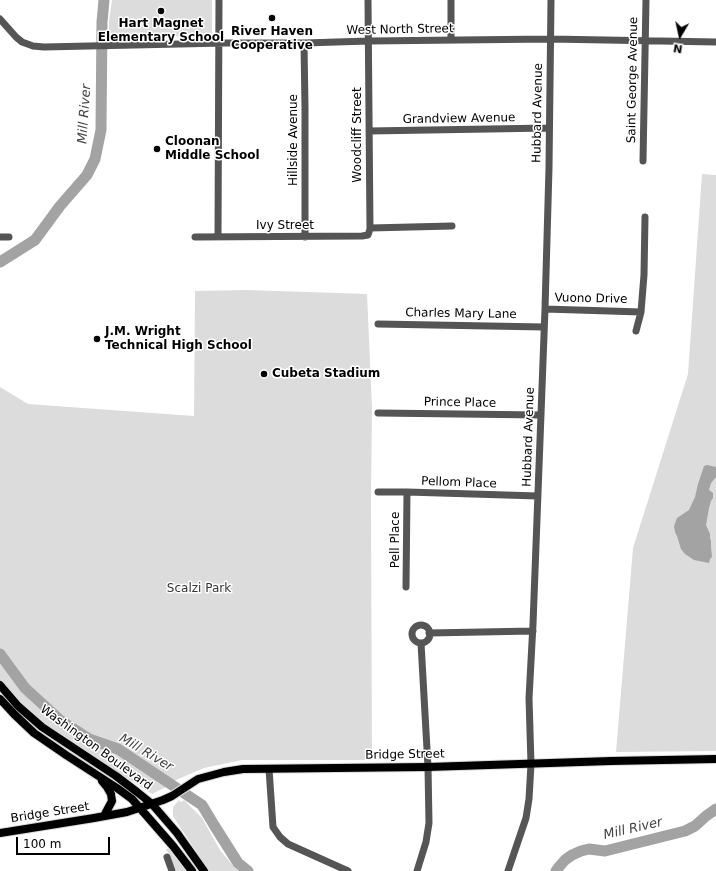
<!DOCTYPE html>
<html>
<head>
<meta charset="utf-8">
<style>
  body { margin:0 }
  #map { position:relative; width:716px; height:871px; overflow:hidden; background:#fff; font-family:"DejaVu Sans",sans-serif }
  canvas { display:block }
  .north { position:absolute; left:660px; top:16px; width:40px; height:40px; -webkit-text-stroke:3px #fff; paint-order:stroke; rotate:189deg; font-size:11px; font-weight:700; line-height:16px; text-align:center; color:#000 }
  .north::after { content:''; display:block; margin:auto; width:14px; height:18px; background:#000; clip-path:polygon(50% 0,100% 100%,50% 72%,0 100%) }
  .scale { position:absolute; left:16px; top:837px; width:94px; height:18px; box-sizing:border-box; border:2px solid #000; border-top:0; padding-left:5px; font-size:12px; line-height:14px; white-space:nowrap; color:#000; -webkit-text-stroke:3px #fff; paint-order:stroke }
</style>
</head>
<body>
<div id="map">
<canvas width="716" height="871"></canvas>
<div class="north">N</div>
<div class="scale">100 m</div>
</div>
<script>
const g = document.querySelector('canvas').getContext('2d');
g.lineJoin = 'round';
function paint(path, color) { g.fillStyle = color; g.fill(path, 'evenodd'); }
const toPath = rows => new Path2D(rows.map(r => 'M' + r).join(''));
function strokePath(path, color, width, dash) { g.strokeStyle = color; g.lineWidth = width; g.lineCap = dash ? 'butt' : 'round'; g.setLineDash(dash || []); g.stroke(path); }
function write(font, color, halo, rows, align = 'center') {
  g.font = font + ' "DejaVu Sans",sans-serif'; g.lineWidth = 3; g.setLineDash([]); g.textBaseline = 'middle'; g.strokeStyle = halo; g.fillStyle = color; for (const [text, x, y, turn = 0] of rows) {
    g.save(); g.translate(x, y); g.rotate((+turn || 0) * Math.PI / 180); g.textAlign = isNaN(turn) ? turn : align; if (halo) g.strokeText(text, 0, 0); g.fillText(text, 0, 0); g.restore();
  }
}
const green = toPath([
  [112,0,212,0,212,35,109,39,109,21],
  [702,174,716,175,716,751,616,752,633,548,688,374],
  [246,290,367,294,372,407,371,501,372,760,242,760,204,768,176,780,166,787,152,794,46,727,25,709,0,681,0,387,28,404,194,416,195,291],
  [179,800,181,802,184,800,202,818,220,850,235,868,239,871,209,871,173,816,173,809,174,806],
  [168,848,186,871,176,871,170,855,166,850]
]);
const water = toPath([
  [707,465,716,467,716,477,711,483,709,490,713,493,713,498,711,501,709,508,706,525,710,534,710,538,711,541,711,547,712,557,710,559,709,563,694,560,685,554,681,549,677,536,675,532,674,526,677,518,689,510,695,497,698,484,704,466]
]);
const river = toPath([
  [0,262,35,240,60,206,87,175,95,159,101,130,102,22,104,0],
  [0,654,25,688,61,721,89,739,118,749,202,805,214,825,238,863,248,871],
  [556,871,558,868,565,860,572,855,581,851,589,849,605,851,685,831,695,826,706,816,716,809]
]);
const minor = toPath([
  [0,19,16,37,22,42,33,46,44,47,225,43,304,43,369,41,550,39,716,42],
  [451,40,451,0],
  [304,43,305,108,305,237],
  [369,131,549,128],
  [643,161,646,0],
  [370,228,452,226],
  [0,237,9,237],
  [195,237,362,236,368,235,370,229,368,0],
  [218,237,219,0],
  [545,309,641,312,636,331],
  [641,312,644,275,645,217],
  [378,324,544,327],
  [378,413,541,415],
  [378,492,407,492,538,496],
  [406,587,407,492],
  '412 634a9 9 0 1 1 18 0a9 9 0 1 1-18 0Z',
  [429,633,533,631],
  [269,769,273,827,280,837,288,844,348,871],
  [167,857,172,871],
  [417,871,426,842,429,823,428,767,421,643],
  [508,871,526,818,529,799,531,764,529,698,533,624,545,309,549,168,551,0]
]);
const major = toPath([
  [0,685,18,706,42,727,116,776,137,792,152,804,177,833,204,871],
  [0,699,14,714,34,733,66,755,117,788,132,799,173,846,192,871],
  [102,781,107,787,111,794,112,801,104,816],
  [0,833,94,818,127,812,163,800,172,796,198,779,224,772,243,769,428,767,611,761,716,759]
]);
const markers = [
  [161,11,4,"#000"],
  [272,18,4,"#000"],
  [157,149,4,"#000"],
  [97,339,4,"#000"],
  [264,374,4,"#000"]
];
const poiNames = [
  ["Hart Magnet",161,24,"center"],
  ["Elementary School",161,38,"center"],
  ["River Haven",272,32,"center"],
  ["Cooperative",272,46,"center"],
  ["Cloonan",165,142],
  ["Middle School",165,156],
  ["J.M. Wright",105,332],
  ["Technical High School",105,346],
  ["Cubeta Stadium",272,374]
];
const streetNames = [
  ["West North Street",400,30,-1],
  ["Saint George Avenue",633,80,-89],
  ["Hubbard Avenue",538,113,-89],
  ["Grandview Avenue",459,119,-1],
  ["Woodcliff Street",358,135,-90],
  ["Hillside Avenue",294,140,-90],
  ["Ivy Street",285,226],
  ["Vuono Drive",591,299,1],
  ["Charles Mary Lane",461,314,1],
  ["Prince Place",460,403,1],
  ["Hubbard Avenue",529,437,-88],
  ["Pellom Place",459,483,2],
  ["Pell Place",396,540,-90],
  ["Washington Boulevard",96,748,36],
  ["Bridge Street",405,755,-1],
  ["Bridge Street",50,813,-9]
];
const parkNames = [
  ["Scalzi Park",199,589]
];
const waterNames = [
  ["Mill River",85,114,-86],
  ["Mill River",146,753,31],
  ["Mill River",633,829,-13]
];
paint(green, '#dcdcdc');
paint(water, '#a3a3a3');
strokePath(river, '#a3a3a3', 11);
strokePath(major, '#dbdbdb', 10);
strokePath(minor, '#555', 7);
strokePath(major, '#000', 8);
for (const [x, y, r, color] of markers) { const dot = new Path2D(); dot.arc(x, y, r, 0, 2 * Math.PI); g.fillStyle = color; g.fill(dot); strokePath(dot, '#fff', 1.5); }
write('bold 12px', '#000', '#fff', poiNames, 'left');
write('12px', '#000', '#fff', streetNames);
write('12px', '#333', '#fff', parkNames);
write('italic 13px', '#444', '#fff', waterNames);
</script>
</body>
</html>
